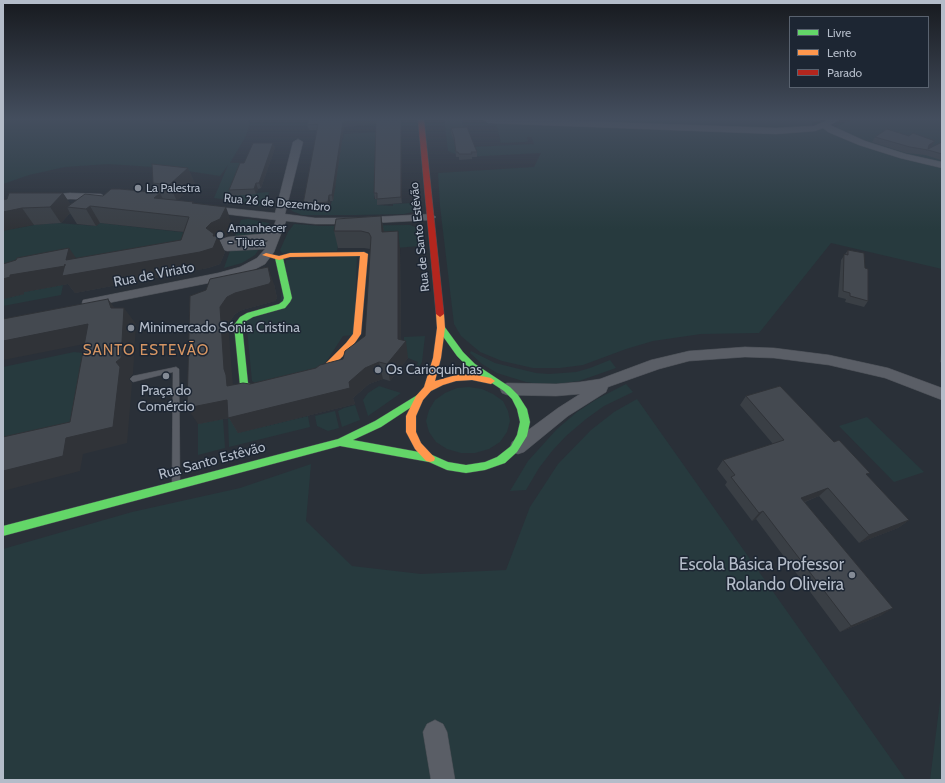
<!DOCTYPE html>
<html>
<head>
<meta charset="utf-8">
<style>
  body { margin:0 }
  #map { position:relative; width:945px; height:783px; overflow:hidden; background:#2a3038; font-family:Cabin,sans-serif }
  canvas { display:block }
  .frame { position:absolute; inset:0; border:4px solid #b4bcc9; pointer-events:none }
  .legend { position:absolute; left:789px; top:16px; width:140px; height:72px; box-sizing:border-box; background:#1d2633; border:1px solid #59626f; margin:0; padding:5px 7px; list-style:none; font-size:12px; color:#b4bcc9 }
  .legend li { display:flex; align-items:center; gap:8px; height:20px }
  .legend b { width:20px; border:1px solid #59626f }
</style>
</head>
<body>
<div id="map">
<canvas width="945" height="783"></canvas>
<div class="frame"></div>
<ul class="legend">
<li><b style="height:5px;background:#63d668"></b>Livre</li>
<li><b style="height:5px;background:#ff974d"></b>Lento</li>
<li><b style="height:5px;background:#b3261e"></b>Parado</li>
</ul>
</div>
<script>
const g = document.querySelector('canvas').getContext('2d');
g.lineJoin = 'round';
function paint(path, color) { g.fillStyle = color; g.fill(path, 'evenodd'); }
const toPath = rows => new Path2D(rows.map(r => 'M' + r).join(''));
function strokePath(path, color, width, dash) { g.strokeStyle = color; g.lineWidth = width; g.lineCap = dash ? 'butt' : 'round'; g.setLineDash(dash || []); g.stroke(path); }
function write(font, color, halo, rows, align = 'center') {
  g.font = font + ' Cabin,sans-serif'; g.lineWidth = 3; g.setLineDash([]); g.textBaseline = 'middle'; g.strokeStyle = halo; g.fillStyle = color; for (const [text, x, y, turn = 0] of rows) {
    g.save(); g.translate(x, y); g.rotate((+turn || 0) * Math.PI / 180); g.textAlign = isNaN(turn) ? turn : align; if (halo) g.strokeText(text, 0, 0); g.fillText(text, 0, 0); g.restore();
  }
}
const green = toPath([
  [3,120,140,120,187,122,199,120,248,120,250,123,246,136,230,163,248,163,231,195,269,192,266,201,269,201,267,204,257,206,253,205,253,204,214,198,228,165,220,176,168,168,108,164,65,167,29,175,3,184],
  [444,120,462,120,467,145,471,147,534,144,531,137,527,137,528,141,525,142,501,143,495,120,520,120,521,122,531,122,529,120,537,120,539,123,788,133,836,127,851,120,942,120,942,269,831,243,759,333,701,334,653,341,626,349,583,365,560,368,533,368,502,361,480,352,461,336,454,324,440,206,438,173,534,167,541,153,463,157,448,151],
  [541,120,808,120,811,121,813,124,812,126,806,127,758,129],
  [373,132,377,133,374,199,378,199,377,205,393,206,393,204,413,203,419,205,420,208,412,212,404,214,357,215,302,215,292,211,290,208,304,207,304,209,330,208,335,189,339,140,343,139,344,134],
  [248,219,269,223,266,234,235,236,241,220],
  [57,223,96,226,100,223,199,234,196,239,3,283,3,230,34,225],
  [294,224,321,226,410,225,415,227,419,231,419,246,385,249,340,235,337,251,282,253,280,250,288,232],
  [259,249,255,255,242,263,224,268,230,251],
  [357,256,354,335,343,336,326,362,313,372,257,384,252,381,246,320,279,310,286,260],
  [63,285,61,295,3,306,3,299,24,294,24,292],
  [425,336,422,362,419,367,416,367,418,362,403,356,404,337],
  [471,351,495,363,536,373,549,374,576,372,590,368,610,360,616,368,579,381,556,384,539,384,526,382,497,373,482,364,470,353],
  [74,352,83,353,75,421,3,447,3,367],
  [626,384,633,392,604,406,586,419,566,436,552,451,539,468,526,490,510,491,528,461,557,429,577,412,597,399],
  [379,386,401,393,368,416,363,400,368,393],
  [469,387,482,389,493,394,503,401,508,411,510,421,507,432,500,442,489,449,475,453,461,453,447,449,436,442,429,432,426,421,429,410,435,400,445,393,457,388],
  [637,399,906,780,3,780,3,549,132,512,240,488,311,464,306,521,352,566,421,574,506,570,530,507,558,464,591,430,614,412],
  [355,405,360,420,342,427,338,411,344,408],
  [335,411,339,428,328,431,317,426,315,416],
  [236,416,238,433,308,416,310,427,229,447,228,418],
  [867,417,924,472,894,482,839,426],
  [223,419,225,448,198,455,198,424],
  [942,686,942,780,930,780]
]);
const lane = toPath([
  [176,367,179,369,180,483,179,485,176,487,173,485,172,483,173,372,133,382,130,379,133,376,176,367]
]);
const street = toPath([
  [484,120,550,120,776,128,814,126,828,120,839,120,830,125,865,141,906,154,942,162,942,168,900,158,859,145,828,132,823,128,815,131,776,134,488,123,484,120],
  [298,139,303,142,285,214,315,218,354,218,431,214,436,217,431,220,354,224,315,224,286,221,274,252,265,264,248,273,219,281,88,307,83,306,82,303,83,300,218,273,240,267,257,258,265,249,227,251,217,247,215,245,219,240,228,237,271,233,276,220,208,212,203,209,208,206,275,213,293,142,298,139],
  [268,240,267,242,228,244,230,243,268,240],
  [70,193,101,194,106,197,101,200,70,199,45,201,40,198,45,195,70,193],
  [745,347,774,348,829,355,888,368,942,388,942,400,885,378,829,365,774,358,745,357,689,361,659,369,608,387,606,392,568,416,524,452,518,454,512,452,510,447,512,442,558,408,580,394,556,396,507,395,502,393,500,389,502,385,507,383,556,384,580,382,600,379,651,360,689,351,745,347],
  [435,720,443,724,447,732,455,780,431,780,423,732,427,724,435,720]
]);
const fast = toPath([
  [276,256,279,256,283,258,292,298,290,302,285,308,253,317,246,321,242,325,248,383,258,388,269,385,273,388,272,390,258,394,249,392,240,385,234,325,240,317,247,313,279,304,283,301,284,298,275,258,276,256],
  [441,325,444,326,463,352,475,364,510,387,518,395,527,409,530,422,527,436,517,452,505,463,485,470,466,473,447,470,429,462,340,446,3,536,3,526,338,439,375,421,419,394,422,396,424,398,422,400,381,427,353,440,430,454,448,462,466,465,485,462,497,457,511,446,517,435,520,422,517,409,512,399,504,391,469,368,457,356,437,328,441,325]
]);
const slow = toPath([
  [364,252,368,254,361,334,352,347,330,369,314,380,308,380,307,378,308,376,324,365,346,343,353,334,360,256,290,257,279,260,262,255,266,253,279,256,290,253,364,252],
  [440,311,444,314,445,328,441,358,435,381,456,375,472,374,491,378,495,381,491,384,472,380,456,381,443,385,431,391,423,400,416,416,416,432,421,443,435,458,434,461,430,462,426,461,415,449,406,432,406,416,416,396,424,387,433,358,437,328,436,314,440,311]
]);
const jam = toPath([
  [418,120,424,120,444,314,440,317,436,314,418,120]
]);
const wall = toPath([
  [400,120,401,126,402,203,377,205,377,199,375,199,374,193,376,124,344,127,333,201,330,201,330,208,304,209,303,204,317,130,309,130,307,125],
  [808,120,821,120,816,122],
  [451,128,477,152,477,157,472,157,472,159,459,160,459,157,456,157,455,143,451,133],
  [909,136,935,141,932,146,928,149,942,142,942,160,941,160,925,155,906,153,872,142,875,137],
  [273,143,275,148,261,188,258,189,256,194,231,196,229,190,244,163],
  [188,168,195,184,177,200,194,204,232,224,227,236,219,239,225,252,220,264,208,268,75,293,68,284,24,292,24,294,3,299,76,259,181,240,184,232,100,223,96,226,77,224,70,213,61,223,34,225,3,200,63,193,70,204,103,196,158,193,153,183],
  [381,216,384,232,400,248,401,340,408,358,390,381,383,379,369,384,353,398,355,404,238,433,229,418,198,424,190,296,274,284,277,298,275,301,242,310,235,314,228,324,232,385,250,384,316,368,343,359,365,336,370,249,364,248,338,248,334,231],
  [848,250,865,268,868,301,864,307,845,302,846,299,838,297,841,260],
  [942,343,942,363,940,362],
  [746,396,834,442,909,520,898,528,859,543,819,496,805,502,882,615,840,632,756,519,752,521,725,485,727,482,717,469,723,460,773,444,740,405]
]);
const shadedWall = toPath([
  [364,120,377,120,377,124,344,127,333,201,332,195,343,122],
  [401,121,401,126,402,203,401,197],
  [935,141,932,146,926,151,929,145],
  [273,143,275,148,261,188,259,183],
  [188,168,195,184,177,201,169,185],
  [256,183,258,189,256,194,254,189],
  [63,193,73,208,67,207,70,213,61,223,50,207],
  [160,193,168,209,154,198],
  [329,195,330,201,330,208,328,202],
  [90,206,100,223,96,226,86,209],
  [226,207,232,224,227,236,219,239,225,252,220,264,208,268,75,293,68,284,24,292,24,294,3,299,3,279,10,275,66,260,69,248,81,265,200,252,206,228,211,223],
  [22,208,34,225,3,231,3,212],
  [381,216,384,232,382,232],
  [398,231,400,248,401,347,406,341,408,358,390,381,387,364,398,339],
  [268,267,274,284,277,298,275,301,242,310,235,314,228,324,233,385,227,386,224,369,220,307,227,297],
  [108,299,120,315,111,308],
  [124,308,136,324,133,374,129,379,132,383,127,443,83,454,80,471,3,491,3,471,66,438],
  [88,324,100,341,3,360,3,341],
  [379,362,383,379,369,384,353,398,355,404,238,433,229,418,198,424,187,408,227,400,349,382,365,368],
  [828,488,819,496,793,506,801,498],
  [763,511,756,519,752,521,759,513],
  [909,520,898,528,859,543,869,535],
  [893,608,882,615,840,632,851,626]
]);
const building = toPath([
  [309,120,364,120,343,122,332,195,329,195,328,202,303,204,318,124,307,125,309,120],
  [376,120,400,120,401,121,401,197,377,199,377,193,374,193,376,120],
  [467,127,477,152,471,152,472,154,459,154,458,152,456,152,454,137,451,128,467,127],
  [887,129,909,136,913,133,935,141,929,145,928,149,942,142,942,154,928,150,910,147,875,137,887,129],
  [253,143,273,143,259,183,256,183,254,189,229,190,240,163,244,163,253,143],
  [152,164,188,168,169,185,153,183,152,164],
  [111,189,120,189,160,193,154,198,194,202,192,203,226,207,220,219,211,223,206,228,214,234,213,236,218,236,213,248,200,252,62,276,65,264,65,266,10,275,10,277,3,279,3,264,16,260,17,258,69,248,66,260,181,240,189,217,90,206,86,209,67,207,85,194,103,196,111,189],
  [9,193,63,193,50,207,22,208,3,212,3,200,7,199,9,193],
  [381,216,382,232,398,231,398,339,406,341,387,364,379,362,365,368,349,382,350,388,228,418,227,400,187,408,190,296,206,290,210,279,268,267,271,281,269,284,235,293,227,297,220,307,224,369,226,375,227,386,243,383,250,384,316,368,320,365,343,359,345,351,365,336,371,237,369,233,361,231,334,231,336,219,381,216],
  [848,250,864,253,865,268,868,269,868,301,850,296,850,293,843,291,844,254,848,255,848,250],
  [108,299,111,308,124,308,121,358,116,362,120,367,113,427,66,438,63,456,3,471,3,437,70,422,88,324,3,341,3,319,108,299],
  [780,386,834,442,839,440,870,473,866,474,909,520,869,535,828,488,801,498,893,608,851,626,763,511,759,513,731,477,735,475,723,460,784,440,746,396,780,386]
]);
const markers = [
  [138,188,4,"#848b96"],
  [220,235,4,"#848b96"],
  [131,328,4,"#848b96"],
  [378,370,4,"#848b96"],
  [166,376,4,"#848b96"],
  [852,575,4,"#848b96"]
];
const farPoinames = [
  ["La Palestra",146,188],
  ["Amanhecer",228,228],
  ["- Tijuca",228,242]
];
const farStreetnames = [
  ["Rua 26 de Dezembro",277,203,5],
  ["Rua de Santo Estêvão",420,237,-96]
];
const streetNames = [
  ["Rua de Viriato",154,275,-11],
  ["Rua Santo Estêvão",212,461,-15]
];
const poiNames = [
  ["Minimercado Sónia Cristina",139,328],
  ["Os Carioquinhas",386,370],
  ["Praça do",166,391,"center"],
  ["Comércio",166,407,"center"]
];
const neighbourhoodNames = [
  ["SANTO ESTEVÃO",146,351]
];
const nearPoinames = [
  ["Escola Básica Professor",844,565],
  ["Rolando Oliveira",844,585]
];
paint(green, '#273a3e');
strokePath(lane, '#484c53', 1);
strokePath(street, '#484c53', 1);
strokePath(fast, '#484c53', 1);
strokePath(slow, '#484c53', 1);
strokePath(jam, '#484c53', 1);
paint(lane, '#5a5e66');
paint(street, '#5a5e66');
paint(fast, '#63d668');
paint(slow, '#ff974d');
paint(jam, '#b3261e');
paint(wall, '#3a3f45');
paint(shadedWall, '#303338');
paint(building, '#444950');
strokePath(building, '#303338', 1);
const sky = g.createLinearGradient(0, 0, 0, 229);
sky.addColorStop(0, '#171a1f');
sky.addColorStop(0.52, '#444e5e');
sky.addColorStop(1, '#444e5e00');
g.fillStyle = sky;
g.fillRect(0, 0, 945, 229);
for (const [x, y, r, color] of markers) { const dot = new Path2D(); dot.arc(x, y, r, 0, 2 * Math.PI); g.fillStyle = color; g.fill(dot); strokePath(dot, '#1d2633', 1.5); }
write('12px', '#b4bcc9', '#1d2633', farPoinames, 'left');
write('12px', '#b4bcc9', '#1d2633', farStreetnames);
write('14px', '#b4bcc9', '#1d2633', streetNames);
write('14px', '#b4bcc9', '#1d2633', poiNames, 'left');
g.letterSpacing = '1px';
write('15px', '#d59563', '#1d2633', neighbourhoodNames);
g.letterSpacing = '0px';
write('17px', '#b4bcc9', '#1d2633', nearPoinames, 'right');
</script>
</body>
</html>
